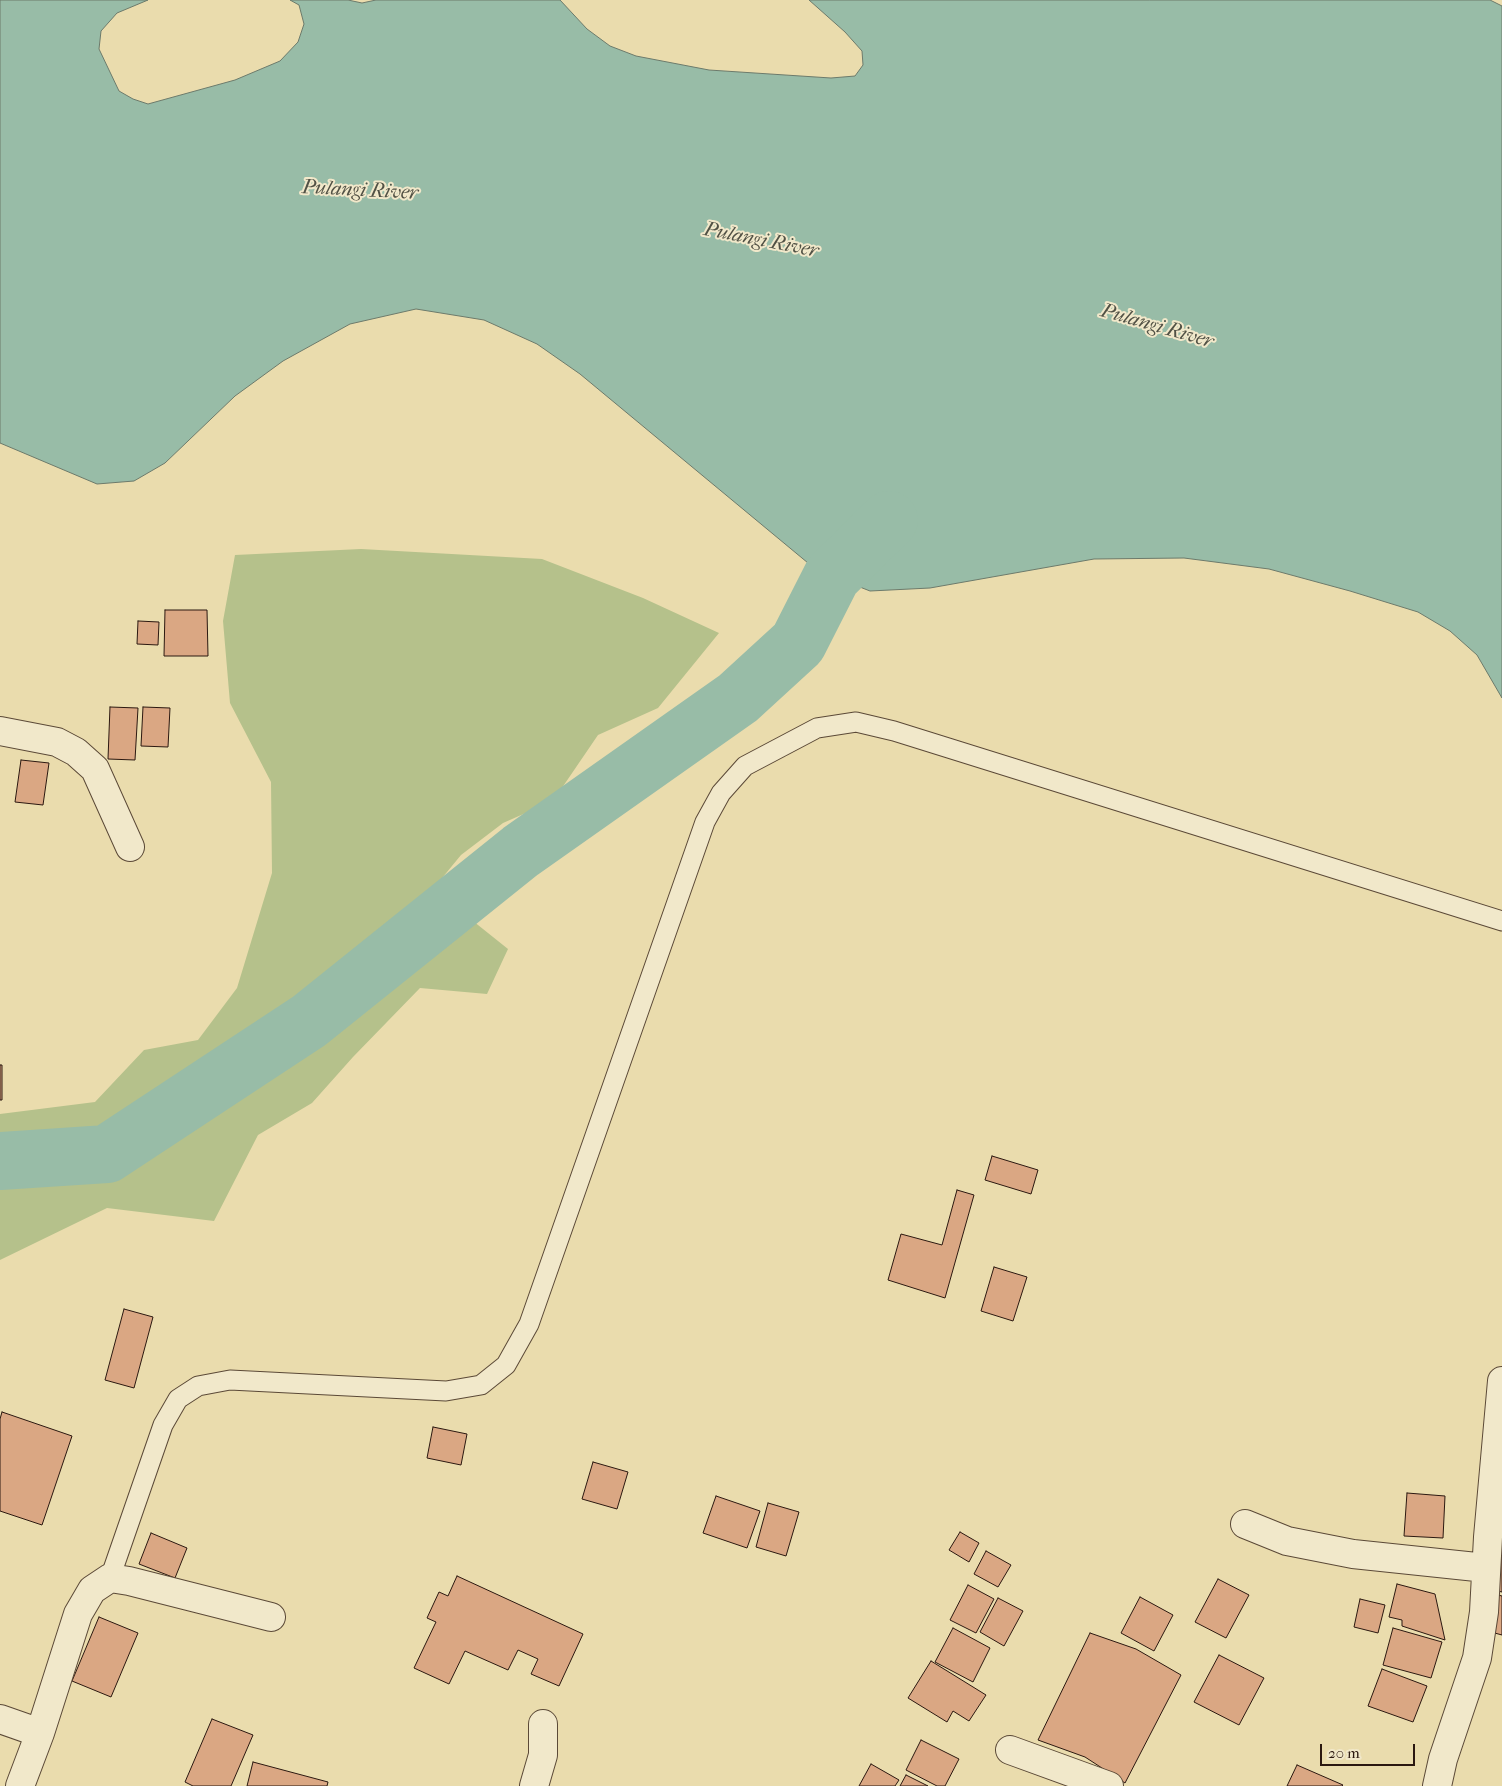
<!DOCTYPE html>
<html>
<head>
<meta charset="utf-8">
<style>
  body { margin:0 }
  #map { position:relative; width:1502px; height:1786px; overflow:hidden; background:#eadcad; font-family:"IM FELL French Canon",serif }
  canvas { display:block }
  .scale { position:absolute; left:1320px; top:1744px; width:95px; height:22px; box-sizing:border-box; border:2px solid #2b1810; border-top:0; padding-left:6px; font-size:15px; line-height:18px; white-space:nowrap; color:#2b1810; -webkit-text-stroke:4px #f1e8ca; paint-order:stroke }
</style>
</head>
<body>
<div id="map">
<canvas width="1502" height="1786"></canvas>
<div class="scale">20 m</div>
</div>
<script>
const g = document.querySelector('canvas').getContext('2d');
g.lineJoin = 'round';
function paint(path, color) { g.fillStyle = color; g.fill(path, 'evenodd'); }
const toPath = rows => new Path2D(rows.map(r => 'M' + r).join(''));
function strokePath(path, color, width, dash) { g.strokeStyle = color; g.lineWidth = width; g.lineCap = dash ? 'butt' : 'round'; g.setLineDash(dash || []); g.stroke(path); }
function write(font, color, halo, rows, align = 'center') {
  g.font = font + ' "IM FELL French Canon",serif'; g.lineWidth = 4; g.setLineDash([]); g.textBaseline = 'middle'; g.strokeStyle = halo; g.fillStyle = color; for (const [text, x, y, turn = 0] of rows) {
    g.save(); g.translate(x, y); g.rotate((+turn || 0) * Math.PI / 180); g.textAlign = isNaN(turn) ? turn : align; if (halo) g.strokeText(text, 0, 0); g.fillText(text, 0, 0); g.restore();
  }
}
const green = toPath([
  [361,549,542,559,643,598,719,633,658,708,598,735,553,801,503,823,461,855,433,889,508,949,487,994,420,988,353,1057,312,1103,258,1135,214,1221,107,1208,0,1260,0,1114,95,1102,144,1050,198,1040,237,988,272,873,271,782,230,703,223,621,235,555]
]);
const water = toPath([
  [0,0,148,0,117,13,101,31,99,49,119,91,133,99,148,104,235,80,280,61,298,42,304,24,299,5,290,0,348,0,362,3,376,0,560,0,587,29,610,46,636,56,709,70,831,78,855,76,863,65,862,51,845,32,809,0,1490,0,1502,6,1502,698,1477,655,1450,631,1418,612,1350,591,1269,569,1184,558,1094,559,930,588,870,591,832,576,808,563,580,374,537,344,484,320,416,309,350,324,283,361,235,396,165,463,134,481,97,484,0,443,0,0]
]);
const river = toPath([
  [0,1161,107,1154,309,1021,521,851,738,698,798,643,832,576,889,520]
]);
const building = toPath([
  [165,610,207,610,208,656,164,656,165,610],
  [138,621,159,622,158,645,137,644,138,621],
  [110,707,138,708,135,760,108,759,110,707],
  [143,707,170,708,168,747,141,746,143,707],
  [21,760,49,763,43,805,15,802,21,760],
  [0,1065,2,1065,2,1100,0,1100,0,1065],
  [992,1156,1038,1170,1031,1194,985,1180,992,1156],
  [957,1190,974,1195,945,1298,888,1280,901,1234,942,1245,957,1190],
  [994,1267,1027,1277,1013,1321,981,1311,994,1267],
  [124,1309,153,1317,134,1388,105,1380,124,1309],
  [2,1412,72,1436,42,1525,0,1511,0,1419,2,1412],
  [433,1427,467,1434,461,1465,427,1458,433,1427],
  [593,1462,628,1472,617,1509,582,1499,593,1462],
  [1407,1493,1445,1496,1443,1538,1404,1536,1407,1493],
  [716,1496,760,1511,747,1548,703,1533,716,1496],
  [768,1503,799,1512,786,1556,756,1547,768,1503],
  [960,1532,979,1543,969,1562,949,1550,960,1532],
  [151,1533,187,1548,175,1578,139,1564,151,1533],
  [986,1551,1011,1565,998,1587,974,1574,986,1551],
  [1502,1551,1502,1592,1494,1590,1502,1551],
  [457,1576,583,1634,559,1686,531,1674,538,1659,518,1650,508,1670,465,1651,449,1684,414,1668,436,1622,427,1618,439,1592,448,1596,457,1576],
  [1218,1579,1249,1595,1226,1638,1195,1622,1218,1579],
  [1397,1584,1435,1594,1445,1640,1402,1626,1402,1620,1389,1617,1397,1584],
  [968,1585,994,1599,976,1633,950,1620,968,1585],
  [1498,1595,1502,1596,1502,1635,1491,1632,1498,1595],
  [1140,1597,1173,1615,1154,1651,1121,1633,1140,1597],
  [998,1598,1023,1611,1004,1646,980,1632,998,1598],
  [1360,1599,1385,1605,1378,1633,1354,1627,1360,1599],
  [99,1617,138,1633,111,1697,72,1681,99,1617],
  [953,1628,990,1648,973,1682,935,1662,953,1628],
  [1393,1628,1442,1642,1431,1678,1383,1665,1393,1628],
  [1090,1633,1136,1649,1181,1675,1125,1783,1085,1757,1038,1740,1090,1633],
  [1219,1655,1264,1678,1239,1725,1194,1702,1219,1655],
  [931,1661,986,1695,969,1721,953,1711,947,1722,908,1698,931,1661],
  [1382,1669,1427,1686,1413,1722,1368,1706,1382,1669],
  [212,1719,253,1735,231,1786,193,1786,185,1782,212,1719],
  [921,1740,959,1759,945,1786,937,1786,906,1770,921,1740],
  [253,1762,328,1782,327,1786,247,1786,253,1762],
  [871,1764,899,1780,895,1786,859,1786,871,1764],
  [1297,1765,1343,1785,1342,1786,1287,1786,1297,1765],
  [906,1775,928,1786,900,1786,906,1775]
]);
const service = toPath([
  [110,1578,163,1425,178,1399,198,1386,230,1380,446,1391,481,1385,506,1365,529,1324,705,822,721,793,745,766,817,728,856,722,894,731,1502,921]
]);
const minor = toPath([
  [0,731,57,742,76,752,95,769,130,847],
  [1245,1524,1287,1541,1353,1554,1486,1568],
  [0,1719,40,1733],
  [1010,1750,1109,1786],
  [20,1786,40,1733,78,1614,92,1590,110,1578,129,1581,271,1617],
  [534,1786,543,1755,543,1724],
  [1437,1786,1443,1759,1477,1658,1484,1612,1488,1537,1502,1381]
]);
const waterNames = [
  ["Pulangi River",360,191,3],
  ["Pulangi River",761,241,11],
  ["Pulangi River",1157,327,16]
];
paint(green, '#b5c18b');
paint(water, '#98bca7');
strokePath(water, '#6c7a6b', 1);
strokePath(river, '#98bca7', 58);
paint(building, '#daa783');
strokePath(building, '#2b1810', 1);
strokePath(service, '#5b4937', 21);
strokePath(minor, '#5b4937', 30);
strokePath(service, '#f1e8ca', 19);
strokePath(minor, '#f1e8ca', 28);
write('italic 20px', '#515145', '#f1e8ca', waterNames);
</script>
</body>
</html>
